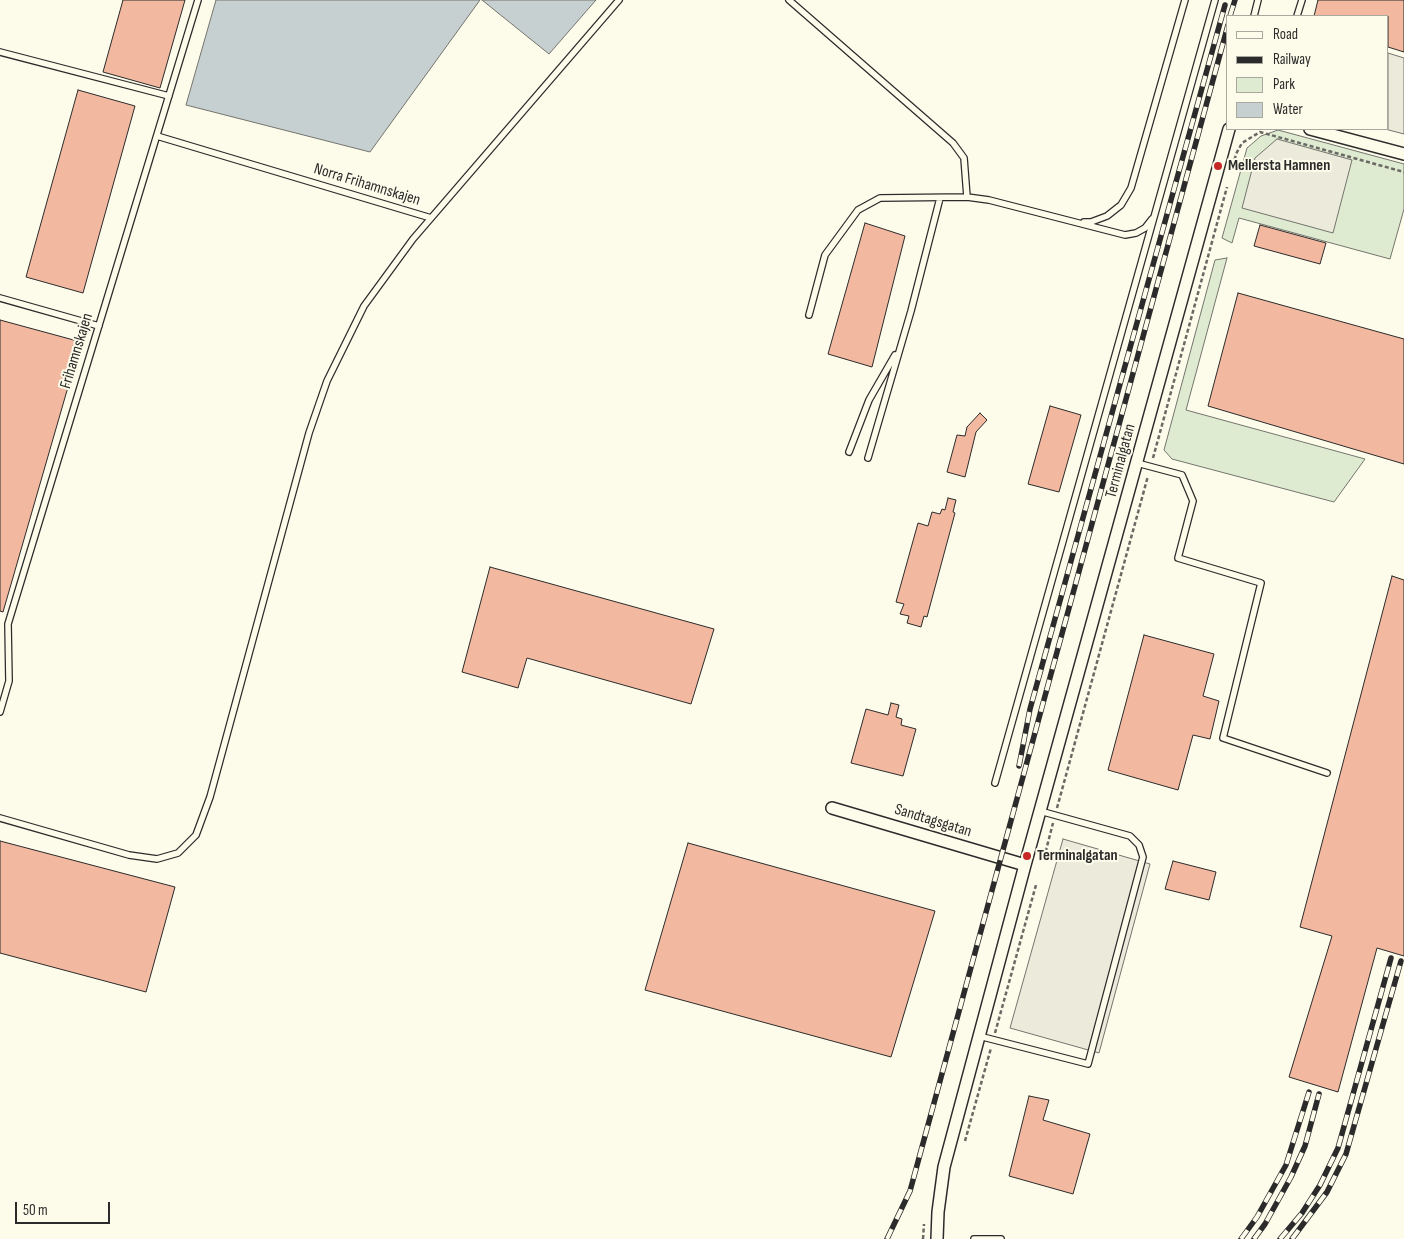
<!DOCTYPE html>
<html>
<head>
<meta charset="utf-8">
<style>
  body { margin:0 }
  #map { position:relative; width:1404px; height:1239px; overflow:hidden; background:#fdfbea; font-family:"Sofia Sans Condensed",sans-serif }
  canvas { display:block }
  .legend { position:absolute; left:1226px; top:15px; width:162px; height:115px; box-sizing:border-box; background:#fdfbea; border:1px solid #a9a89e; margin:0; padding:6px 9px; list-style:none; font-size:15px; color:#2b2b2b }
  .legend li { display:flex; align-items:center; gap:10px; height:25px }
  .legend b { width:25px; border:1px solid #a9a89e }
  .scale { position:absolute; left:15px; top:1202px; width:95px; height:22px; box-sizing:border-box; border:2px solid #2b2b2b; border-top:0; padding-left:6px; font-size:15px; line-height:18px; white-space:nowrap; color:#2b2b2b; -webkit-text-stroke:4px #fdfbea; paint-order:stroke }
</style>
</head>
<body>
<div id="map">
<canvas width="1404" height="1239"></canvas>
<ul class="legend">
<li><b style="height:6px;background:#fdfbea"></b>Road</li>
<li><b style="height:6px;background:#2b2b2b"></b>Railway</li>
<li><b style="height:14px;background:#deebd1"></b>Park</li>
<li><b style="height:14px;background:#c7d0d0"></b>Water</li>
</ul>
<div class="scale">50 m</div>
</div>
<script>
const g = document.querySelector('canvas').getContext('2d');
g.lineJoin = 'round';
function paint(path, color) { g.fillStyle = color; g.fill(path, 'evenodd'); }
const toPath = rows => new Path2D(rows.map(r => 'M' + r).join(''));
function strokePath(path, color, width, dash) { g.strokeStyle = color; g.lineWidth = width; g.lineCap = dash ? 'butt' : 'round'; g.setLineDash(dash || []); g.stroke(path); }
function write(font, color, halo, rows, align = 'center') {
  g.font = font + ' "Sofia Sans Condensed",sans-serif'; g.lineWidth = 4; g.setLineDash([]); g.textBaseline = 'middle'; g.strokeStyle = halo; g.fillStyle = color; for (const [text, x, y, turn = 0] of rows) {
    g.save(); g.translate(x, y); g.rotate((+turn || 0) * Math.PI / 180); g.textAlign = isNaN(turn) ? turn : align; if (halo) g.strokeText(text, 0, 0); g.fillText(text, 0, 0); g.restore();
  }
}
const green = toPath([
  [1278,130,1404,164,1404,209,1390,259,1239,218,1232,243,1222,238,1247,148,1261,136,1278,130],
  [1227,258,1186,410,1365,459,1334,502,1172,459,1164,450,1215,260,1227,258]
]);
const parking = toPath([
  [1388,53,1404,58,1404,134,1385,129,1388,129,1388,53],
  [1277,139,1352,160,1333,233,1242,208,1255,158,1277,139],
  [1063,839,1150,864,1099,1053,1010,1028,1063,839]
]);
const water = toPath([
  [216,0,480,0,370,152,186,105,216,0],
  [482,0,596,0,549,54,482,0]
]);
const building = toPath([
  [123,0,185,0,160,88,103,72,123,0],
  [1318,0,1404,0,1404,52,1388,47,1388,16,1314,16,1318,0],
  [78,90,135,106,83,293,26,277,78,90],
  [865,223,905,236,872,367,828,354,865,223],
  [1260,225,1326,243,1320,264,1254,246,1260,225],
  [1238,293,1404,339,1404,464,1208,406,1238,293],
  [0,320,81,342,3,612,0,611,0,320],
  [1050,406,1081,415,1059,492,1028,484,1050,406],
  [980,413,987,420,976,432,965,477,947,472,957,435,965,436,967,427,980,413],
  [948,498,956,500,953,512,955,513,927,617,924,616,921,627,907,623,909,616,900,614,904,604,896,602,918,523,928,526,932,512,940,514,942,509,945,510,948,498],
  [490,567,714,629,691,704,527,658,518,688,462,672,490,567],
  [1392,576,1404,580,1404,956,1377,948,1338,1092,1289,1077,1332,936,1300,927,1392,576],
  [1144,635,1214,654,1203,696,1219,701,1210,739,1193,735,1178,790,1108,770,1144,635],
  [891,703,899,705,896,717,902,719,901,725,916,729,903,776,851,763,866,709,888,715,891,703],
  [0,841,175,887,146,992,0,953,0,841],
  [688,843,935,911,891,1057,645,990,688,843],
  [1173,861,1216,872,1209,900,1165,889,1173,861],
  [1029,1096,1049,1100,1043,1120,1090,1134,1073,1194,1009,1176,1029,1096]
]);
const path = toPath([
  [1233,166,1236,154,1242,143,1260,132,1404,172],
  [1153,458,1227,187],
  [1057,808,1148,476],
  [1044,858,1053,823],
  [995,1033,1036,885],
  [965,1141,991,1048],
  [923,1239,924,1224]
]);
const lane = toPath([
  [789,0,953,143,964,158,967,197],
  [1254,16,1258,0],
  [1297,16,1302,0],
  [0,52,169,96],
  [157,136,431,218],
  [1084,222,1091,222,1107,216,1121,205,1131,188,1185,0],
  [0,298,99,326],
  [809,315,825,255,858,210,880,198,967,197,989,200,1125,235,1136,233,1145,228,1152,219],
  [849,452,869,400,895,355],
  [868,458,911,311,940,198],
  [1137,463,1182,475,1193,501,1178,558,1261,583,1223,738,1327,773],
  [0,712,9,681,8,624,198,0],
  [995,783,1215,0],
  [0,818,129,855,157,859,178,853,196,835,210,797,309,433,327,381,364,306,413,239,619,0],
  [979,1036,1088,1064,1143,857,1139,845,1130,836,1040,811],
  [974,1239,1001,1239]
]);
const street = toPath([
  [1310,129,1404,154],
  [832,808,1025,865],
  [937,1239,938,1212,944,1167,1025,865,1229,129]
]);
const rail = toPath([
  [1230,16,1235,0],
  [1019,766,1030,709,1225,5],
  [887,1239,910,1191,1228,25],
  [1241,1239,1257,1217,1286,1165,1309,1092],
  [1254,1239,1265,1224,1291,1177,1305,1146,1319,1094],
  [1280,1239,1302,1213,1320,1185,1338,1148,1391,958],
  [1292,1239,1327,1192,1346,1154,1401,961]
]);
const markers = [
  [1218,166,5,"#c62828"],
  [1027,856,5,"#c62828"]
];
const poiNames = [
  ["Mellersta Hamnen",1228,166],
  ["Terminalgatan",1037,856]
];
const streetNames = [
  ["Norra Frihamnskajen",367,185,17],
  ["Frihamnskajen",77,351,-73],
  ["Terminalgatan",1121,461,-75],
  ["Sandtagsgatan",933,821,17]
];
paint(green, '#deebd1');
strokePath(green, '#74746e', 1);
paint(parking, '#eceadb');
strokePath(parking, '#74746e', 1);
paint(water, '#c7d0d0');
strokePath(water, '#74746e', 1);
paint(building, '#f2b8a0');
strokePath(building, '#2b2b2b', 1);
strokePath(lane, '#2b2b2b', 8);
strokePath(street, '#2b2b2b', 14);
strokePath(path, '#6a6964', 2.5, [4, 2.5]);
strokePath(lane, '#fdfbea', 5.5);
strokePath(street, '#fdfbea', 11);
strokePath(rail, '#2b2b2b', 5.5);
strokePath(rail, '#fdfbea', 4, [11]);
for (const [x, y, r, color] of markers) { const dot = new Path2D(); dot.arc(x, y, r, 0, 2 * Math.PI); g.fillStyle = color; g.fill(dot); strokePath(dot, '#fdfbea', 2); }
write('bold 16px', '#2b2b2b', '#fdfbea', poiNames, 'left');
write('16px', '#2b2b2b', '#fdfbea', streetNames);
</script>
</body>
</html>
